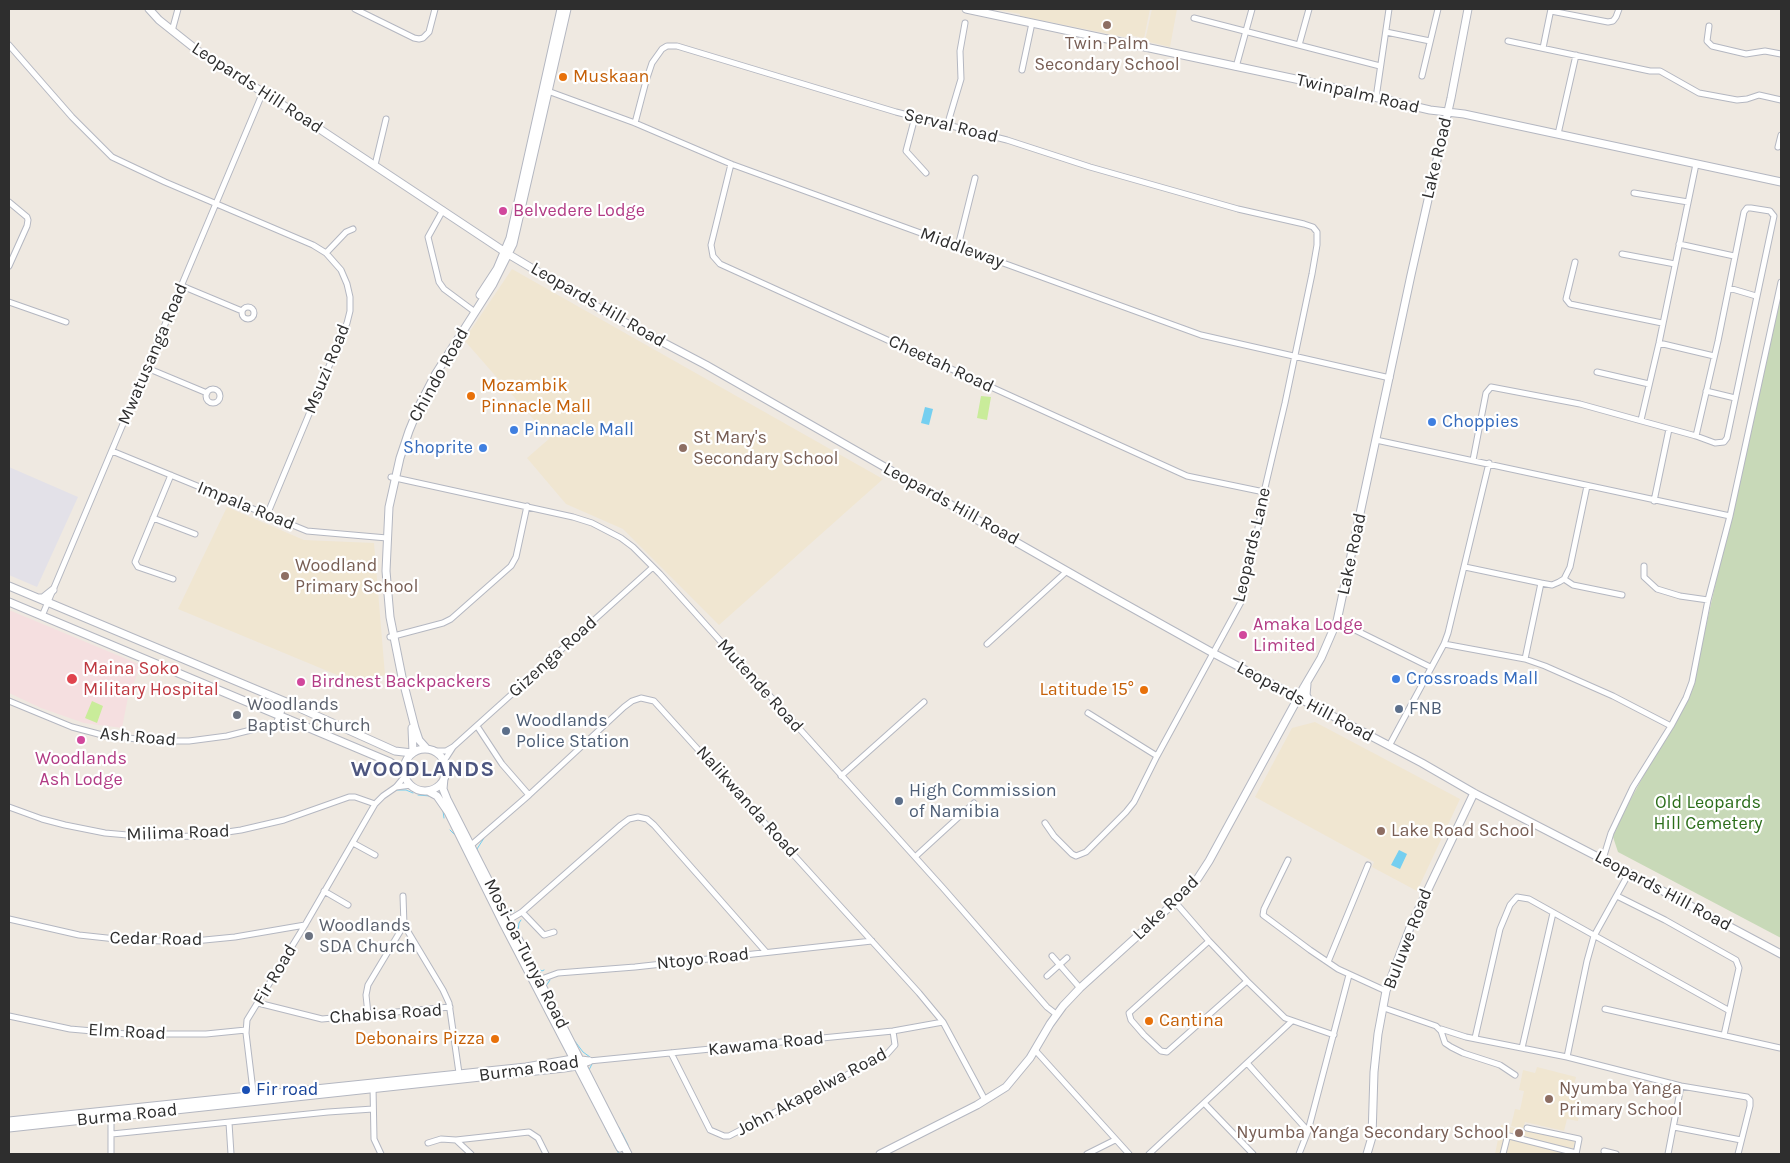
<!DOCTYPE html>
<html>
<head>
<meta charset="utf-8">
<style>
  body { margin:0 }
  #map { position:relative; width:1790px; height:1163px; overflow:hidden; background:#efe9e1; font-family:Karla,sans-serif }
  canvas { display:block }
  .frame { position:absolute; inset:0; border:10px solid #2e2e2e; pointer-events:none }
</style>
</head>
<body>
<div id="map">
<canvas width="1790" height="1163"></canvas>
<div class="frame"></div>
</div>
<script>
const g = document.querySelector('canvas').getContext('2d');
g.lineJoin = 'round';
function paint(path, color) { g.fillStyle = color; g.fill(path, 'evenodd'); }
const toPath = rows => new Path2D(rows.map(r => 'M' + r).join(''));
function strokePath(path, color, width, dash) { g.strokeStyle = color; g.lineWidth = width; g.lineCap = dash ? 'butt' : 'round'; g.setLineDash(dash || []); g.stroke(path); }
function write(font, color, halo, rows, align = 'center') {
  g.font = font + ' Karla,sans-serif'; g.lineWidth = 4.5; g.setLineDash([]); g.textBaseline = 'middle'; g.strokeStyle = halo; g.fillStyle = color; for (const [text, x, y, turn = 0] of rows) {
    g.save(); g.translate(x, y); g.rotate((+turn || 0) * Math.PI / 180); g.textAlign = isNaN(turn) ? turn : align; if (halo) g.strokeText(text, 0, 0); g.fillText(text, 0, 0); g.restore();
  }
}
const industrial = toPath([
  [9,467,78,497,37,587,9,575]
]);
const education = toPath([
  [993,9,1150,9,1144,38,1129,35,1124,37,1020,16,1020,14],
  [1152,9,1177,9,1170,47,1145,41],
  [512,269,883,479,719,625,623,529,566,504,527,458,550,438,464,340],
  [227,507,304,540,374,543,385,675,354,682,178,609],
  [1315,722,1460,799,1417,891,1372,867,1374,862,1255,797,1292,728],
  [1537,1067,1576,1077,1571,1098,1582,1101,1578,1121,1567,1119,1564,1131,1525,1122,1523,1129,1511,1126,1515,1109,1520,1110,1524,1091,1519,1090,1523,1070,1535,1073],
  [1501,1125,1575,1141,1572,1154,1495,1154]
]);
const medical = toPath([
  [9,610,141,665,128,697,122,728,84,723,41,708,9,693]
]);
const cemetery = toPath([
  [1781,292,1781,938,1618,852,1612,834,1693,684]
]);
const pitch = toPath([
  [981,396,991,397,987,420,977,418],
  [92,701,103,706,97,723,85,718]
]);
const water = toPath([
  [925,407,933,409,929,425,921,423],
  [1399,850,1407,854,1400,869,1391,865]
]);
const stream = toPath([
  [397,790,406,790,413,793],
  [418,795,430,796],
  [443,811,444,818],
  [450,830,455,835],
  [480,857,477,849,484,838],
  [507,909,510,912,514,911],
  [518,931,519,923,521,920],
  [537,968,542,971,544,970],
  [550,980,546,986,564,1021],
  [574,1040,583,1052,590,1057],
  [589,1070,592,1064],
  [584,1086,591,1099],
  [592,1102,595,1107],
  [616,1124,620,1129],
  [605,1127,610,1137],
  [622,1133,628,1145],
  [612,1141,613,1142],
  [614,1145,619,1154],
  [629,1149,632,1154]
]);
const street = toPath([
  [355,9,414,38,419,39,423,38,429,32,435,9],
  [1551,11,1608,22,1613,21,1616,17,1619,9],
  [1194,18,1380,66],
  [1709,26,1707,41,1712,46,1746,54,1765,51,1781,54],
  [172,31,178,9],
  [1386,32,1430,41],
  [1508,41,1650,71,1660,71,1699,93,1737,100,1747,99,1759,95,1781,100],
  [9,45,72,117,112,157,165,182,313,245,326,253,341,270,347,284,350,297,350,311,347,323,267,515],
  [1299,45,1309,9],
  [1543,48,1551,9],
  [1236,67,1252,9],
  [1022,70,1032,23],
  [1422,76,1438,9],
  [545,90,635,123,731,164,1201,335,1390,378],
  [1376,98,1389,9],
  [915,117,906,151,926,173],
  [635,123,646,81,652,63,662,49,667,46,677,46,896,112,1007,140,1090,167,1238,209,1304,224,1313,227,1317,232,1317,245,1312,274,1285,403,1264,492,1260,519,1241,602,1157,756,1134,802,1126,812,1086,852,1076,856,1072,854,1054,836,1045,823],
  [947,126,961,79,960,51,965,23],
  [1558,134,1576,55],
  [1778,147,1781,135],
  [731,164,711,245,713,256,720,264,1187,476,1264,492],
  [375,165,386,119],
  [1634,193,1688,202],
  [9,202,27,217,28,220,27,226,9,266],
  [443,210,428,237,439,282,444,289,475,312],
  [1679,244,1734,256],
  [958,246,975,178],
  [326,253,346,232,353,229],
  [1622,254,1675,264],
  [1575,262,1566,299,1570,304,1662,323],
  [182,286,242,311],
  [1729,288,1756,296],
  [9,302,66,322],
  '242 313a6 6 0 1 1 12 0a6 6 0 1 1-12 0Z',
  [1659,343,1714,356],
  [147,368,207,393],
  [1597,372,1649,384],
  '206 396a7 7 0 1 1 14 0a7 7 0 1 1-14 0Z',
  [1706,391,1735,398],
  [1641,420,1659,343,1696,164],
  [1376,440,1730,516],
  [112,451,307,531,387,538],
  [1473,460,1486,393,1491,387,1580,404,1696,436,1715,443,1724,442,1727,438,1774,216,1770,211,1751,208,1747,208,1744,212,1718,341,1696,436],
  [171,475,135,562,138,567,173,579],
  [391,477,573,517,592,523,621,538,633,547,660,574,943,888,1047,1007,1056,1014],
  [1654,501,1669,429],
  [153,518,195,534],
  [1644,566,1644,577,1657,589,1680,596,1708,600],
  [1465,567,1541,583,1552,585,1559,582,1564,579,1570,567,1587,486],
  [1564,579,1573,585,1622,595],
  [42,616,263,92],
  [1337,621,1430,667],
  [390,637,443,623,451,619,511,566,516,557,527,506],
  [987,644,1067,571],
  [1444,644,1525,659,1545,666,1613,696,1671,726],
  [1525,659,1541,583],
  [9,701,72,727,106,736,159,741,189,741,227,736,271,725,276,723,286,702],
  [1088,713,1157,756],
  [273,725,292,723],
  [477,726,502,764,529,795],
  [1389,746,1444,644,1448,633,1489,463],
  [434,751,446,751,453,747],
  [444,761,453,747,653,567],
  [841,776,924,702],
  [396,787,411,785],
  [9,807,42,819,65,825,105,833,150,837,200,836,241,830,284,820,349,797,355,797,375,804],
  [353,843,375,855],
  [469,847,529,795,624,707,632,701,641,698,654,701,919,993,943,1022,985,1100],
  [915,857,974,803],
  [1603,859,1611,833,1633,787,1671,726,1686,698,1692,682,1708,600,1730,516,1781,282],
  [1288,860,1264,909,1263,915,1310,950,1338,969,1386,991],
  [324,891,348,905],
  [1617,896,1665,920,1736,960,1739,968,1724,1035],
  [1175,902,1209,941,1247,981,1285,1018,1334,1035],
  [522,912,544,935,554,932],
  [9,919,79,935,116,939,184,942,235,937,305,925],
  [507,921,522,912,621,825,629,819,638,817,647,819,654,825,766,952],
  [404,925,443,990,449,1003,459,1073],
  [1209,941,1129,1013,1131,1020,1144,1035,1161,1051,1167,1052,1247,981],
  [1052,956,1080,988],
  [1328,962,1368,865],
  [1047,976,1067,958],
  [536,981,558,973,635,967,872,941],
  [258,1003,322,1019,450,1007],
  [1384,1008,1436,1026,1441,1031,1445,1043,1451,1047,1463,1053,1500,1065,1515,1075],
  [1605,1009,1780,1048],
  [368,1014,366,995,368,985,404,925,403,896],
  [9,1016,70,1029,127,1034,206,1034,246,1030],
  [1441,1029,1466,1037,1567,1057,1681,1086,1747,1097,1750,1100,1750,1106,1738,1154],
  [1475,1038,1500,929,1510,905,1517,897,1529,899,1728,1010],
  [1522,1048,1553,913],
  [1035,1050,1129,1154],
  [671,1053,710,1130,724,1136,729,1136,887,1054,895,1045,893,1031],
  [1567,1057,1587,961,1594,936,1629,873],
  [589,1061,893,1031,943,1022],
  [1247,1063,1308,1131],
  [373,1087,374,1139,381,1154],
  [254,1099,246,1033,247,1020,305,925,375,804,383,796,396,787,405,776],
  [1204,1103,1253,1154],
  [111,1117,111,1154],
  [229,1123,231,1154],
  [1674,1127,1741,1140],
  [1527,1128,1579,1139,1576,1154],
  [112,1134,328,1112,373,1109],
  [456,1140,529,1132,538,1138,546,1154],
  [428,1143,441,1139,456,1140,471,1154],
  [1604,1151,1616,1154],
  [1087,1154,1115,1140],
  [1149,1154,1292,1021],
  [1299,1154,1308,1131,1349,975],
  [1503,1154,1507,1138,1509,1136,1576,1153],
  [1668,1154,1681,1086]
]);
const secondary = toPath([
  [149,9,159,20,198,51,297,114,508,254,611,315,706,365,1100,590,1213,653,1422,763,1474,793,1629,873,1781,954],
  [966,9,1305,81,1430,110,1464,114,1781,182],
  [480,295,497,269,510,238,561,9],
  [9,586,286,702,395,751,412,753],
  [38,598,43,598,53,590],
  [9,602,390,762,404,772],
  [1307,684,1306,695,1312,706],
  [412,728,413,752],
  '404 770a21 21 0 1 1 42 0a21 21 0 1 1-42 0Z',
  [427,749,419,740,415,728,402,677,390,617,386,571,389,507,400,458,409,431,420,404,435,375,493,284,513,244,567,9],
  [444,778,443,789,447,799,628,1154],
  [428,791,437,796,448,812,503,923,620,1148],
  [9,1121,526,1067,573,1059,589,1061],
  [9,1128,564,1068,577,1066,589,1061],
  [880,1154,977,1105,1006,1087,1030,1058,1050,1024,1063,1006,1080,988,1175,902,1198,878,1209,861,1304,687,1321,658,1337,621,1411,275,1451,98,1468,9],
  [1367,1154,1372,1137,1374,1072,1378,1034,1386,991,1411,925,1474,793]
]);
const markers = [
  [1107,25,5,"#8d6e63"],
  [563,77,5,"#e8710a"],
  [503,211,5,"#d1479c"],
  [471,396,5,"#e8710a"],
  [1432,422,5,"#3f7fe0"],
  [514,430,5,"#3f7fe0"],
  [483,448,5,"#3f7fe0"],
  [683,448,5,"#8d6e63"],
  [285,576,5,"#8d6e63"],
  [1243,635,5,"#d1479c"],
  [72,679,6,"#e0444e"],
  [1396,679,5,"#3f7fe0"],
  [301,682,5,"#d1479c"],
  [1144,690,5,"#e8710a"],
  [1399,709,5,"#5c6f8a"],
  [237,715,5,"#6b7280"],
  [506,731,5,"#5c6f8a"],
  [81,740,5,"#d1479c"],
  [899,801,5,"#5c6f8a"],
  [1381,831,5,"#8d6e63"],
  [309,936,5,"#6b7280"],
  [1149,1021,5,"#e8710a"],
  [495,1039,5,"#e8710a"],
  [246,1090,5,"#1a4fb4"],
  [1549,1099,5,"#8d6e63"],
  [1519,1133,5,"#8d6e63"]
];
const educationNames = [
  ["Twin Palm",1107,44,"center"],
  ["Secondary School",1107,65,"center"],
  ["St Mary's",693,438],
  ["Secondary School",693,459],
  ["Woodland",295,566],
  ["Primary School",295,587],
  ["Lake Road School",1391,831],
  ["Nyumba Yanga",1559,1089],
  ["Primary School",1559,1110],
  ["Nyumba Yanga Secondary School",1509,1133,"right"]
];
const foodNames = [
  ["Muskaan",573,77],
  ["Mozambik",481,386],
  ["Pinnacle Mall",481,407],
  ["Latitude 15°",1134,690,"right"],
  ["Cantina",1159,1021],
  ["Debonairs Pizza",485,1039,"right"]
];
const streetNames = [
  ["Leopards Hill Road",257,88,33],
  ["Twinpalm Road",1358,94,13],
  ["Serval Road",951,126,14],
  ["Lake Road",1437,158,-77],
  ["Middleway",962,248,20],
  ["Leopards Hill Road",598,305,30],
  ["Mwatusanga Road",153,354,-67],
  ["Cheetah Road",941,364,25],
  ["Msuzi Road",327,369,-68],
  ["Chindo Road",439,375,-61],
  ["Leopards Hill Road",951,504,29],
  ["Impala Road",246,506,22],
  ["Leopards Lane",1252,545,-77],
  ["Lake Road",1352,554,-78],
  ["Gizenga Road",553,657,-42],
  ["Mutende Road",760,686,48],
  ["Leopards Hill Road",1305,702,28],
  ["Ash Road",138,737,5],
  ["Nalikwanda Road",747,802,48],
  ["Milima Road",178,833,-2],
  ["Leopards Hill Road",1663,891,28],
  ["Lake Road",1166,908,-44],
  ["Cedar Road",156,939,1],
  ["Buluwe Road",1408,939,-69],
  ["Mosi-oa-Tunya Road",526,954,63],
  ["Ntoyo Road",703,959,-6],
  ["Fir Road",275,975,-59],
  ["Chabisa Road",386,1014,-4],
  ["Elm Road",127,1032,3],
  ["Kawama Road",766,1044,-6],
  ["Burma Road",529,1069,-8],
  ["John Akapelwa Road",812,1092,-28],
  ["Burma Road",127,1115,-6]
];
const hotelNames = [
  ["Belvedere Lodge",513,211],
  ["Amaka Lodge",1253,625],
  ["Limited",1253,646],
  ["Birdnest Backpackers",311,682],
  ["Woodlands",81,759,"center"],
  ["Ash Lodge",81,780,"center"]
];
const shopNames = [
  ["Choppies",1442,422],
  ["Pinnacle Mall",524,430],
  ["Shoprite",473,448,"right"],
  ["Crossroads Mall",1406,679]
];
const healthNames = [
  ["Maina Soko",83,669],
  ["Military Hospital",83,690]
];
const worshipNames = [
  ["Woodlands",247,705],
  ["Baptist Church",247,726],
  ["Woodlands",319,926],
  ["SDA Church",319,947]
];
const serviceNames = [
  ["FNB",1409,709],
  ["Woodlands",516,721],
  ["Police Station",516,742],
  ["High Commission",909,791],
  ["of Namibia",909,812]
];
const parkNames = [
  ["Old Leopards",1708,803],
  ["Hill Cemetery",1708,824]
];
const transitNames = [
  ["Fir road",256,1090]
];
const districtNames = [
  ["WOODLANDS",423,770]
];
paint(industrial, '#e3e1e8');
paint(education, '#f0e6d1');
paint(medical, '#f5dfe0');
paint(cemetery, '#c8d9b8');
paint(pitch, '#c9ec9a');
paint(water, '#75cff0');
strokePath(stream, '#75cff0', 1);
strokePath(street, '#b4b7c1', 7);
strokePath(secondary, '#b4b7c1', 9);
strokePath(street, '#fff', 5);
strokePath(secondary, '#fff', 7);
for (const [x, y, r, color] of markers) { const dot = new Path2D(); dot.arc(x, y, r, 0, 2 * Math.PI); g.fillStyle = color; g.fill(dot); strokePath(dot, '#fff', 2); }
write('18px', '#785e54', '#fff', educationNames, 'left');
write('18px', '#c56008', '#fff', foodNames, 'left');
write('18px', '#2e2e2e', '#fff', streetNames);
write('18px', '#b23c85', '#fff', hotelNames, 'left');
write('18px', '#366cbe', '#fff', shopNames, 'left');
write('18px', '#be3a42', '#fff', healthNames, 'left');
write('18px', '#5b616d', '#fff', worshipNames, 'left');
write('18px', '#4e5e75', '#fff', serviceNames, 'left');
write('18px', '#2c6e1b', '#fff', parkNames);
write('18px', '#164399', '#fff', transitNames, 'left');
g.letterSpacing = '1px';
write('bold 22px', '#4d5680', '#fff', districtNames);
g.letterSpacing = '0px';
</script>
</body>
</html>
